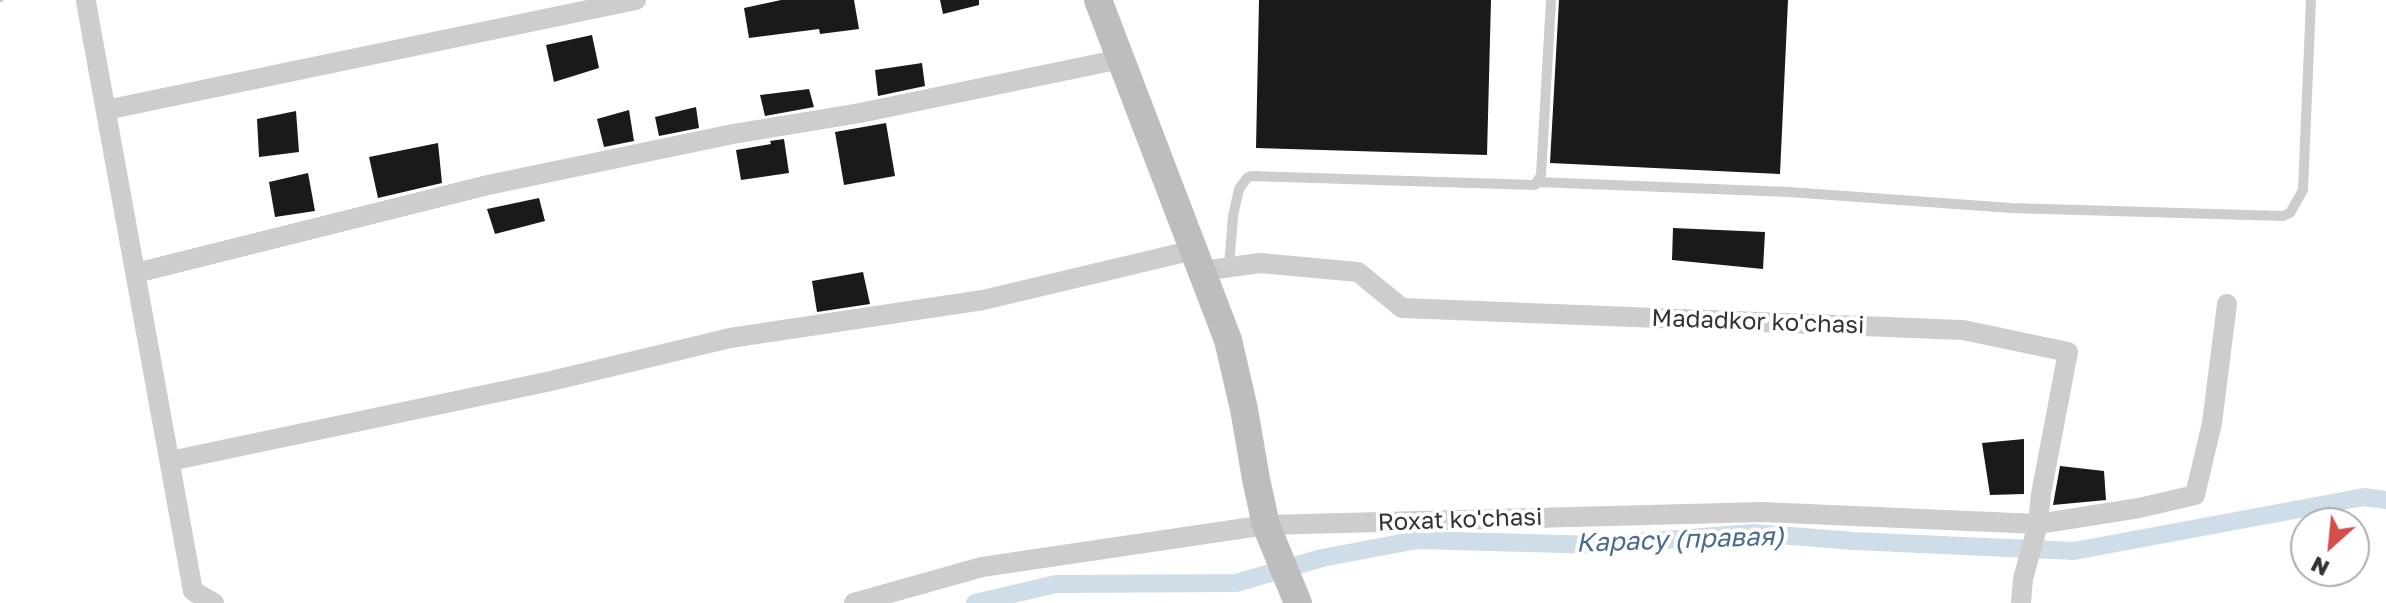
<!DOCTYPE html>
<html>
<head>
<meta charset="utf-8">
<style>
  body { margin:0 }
  #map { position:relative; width:2386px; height:603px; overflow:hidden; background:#fff; font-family:"Golos Text",sans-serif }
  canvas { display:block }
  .north { position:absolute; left:2290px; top:507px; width:80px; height:80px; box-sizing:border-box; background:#fff; border:2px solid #adadad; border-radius:50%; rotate:207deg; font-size:22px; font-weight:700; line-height:32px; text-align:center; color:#333 }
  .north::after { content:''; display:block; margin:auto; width:28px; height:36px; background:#d24f4c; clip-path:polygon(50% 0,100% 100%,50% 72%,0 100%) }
</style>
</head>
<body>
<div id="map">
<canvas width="2386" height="603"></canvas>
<div class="north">N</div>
</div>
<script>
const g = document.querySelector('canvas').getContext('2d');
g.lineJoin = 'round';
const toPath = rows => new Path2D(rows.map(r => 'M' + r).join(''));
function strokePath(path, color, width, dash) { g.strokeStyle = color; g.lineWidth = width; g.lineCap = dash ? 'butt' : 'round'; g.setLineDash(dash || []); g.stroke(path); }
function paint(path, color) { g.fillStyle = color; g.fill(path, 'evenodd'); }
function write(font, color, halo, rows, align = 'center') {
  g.font = font + ' "Golos Text",sans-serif'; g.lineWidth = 8; g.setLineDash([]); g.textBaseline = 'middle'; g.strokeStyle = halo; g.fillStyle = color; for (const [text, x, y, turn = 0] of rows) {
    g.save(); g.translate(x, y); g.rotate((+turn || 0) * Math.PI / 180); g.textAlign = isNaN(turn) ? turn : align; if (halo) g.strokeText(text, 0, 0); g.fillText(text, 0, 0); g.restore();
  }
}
const canal = toPath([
  [975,603,1056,584,1236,583,1322,558,1417,540,1600,545,1753,533,1854,541,2074,551,2364,497,2386,500]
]);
const building = toPath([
  [781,0,854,0,859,29,820,34,819,29,749,38,744,8],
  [940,0,979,0,979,5,943,14],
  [1259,0,1491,0,1487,155,1256,148],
  [1559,0,1788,0,1780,174,1550,163],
  [592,35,599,68,554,82,546,45],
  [922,63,925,86,878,96,875,70],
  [809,89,814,107,765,116,760,95],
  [696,107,699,128,659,136,655,117],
  [629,110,634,141,604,147,597,119],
  [296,111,299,152,259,157,257,119],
  [886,123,895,176,844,185,835,132],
  [784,139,789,173,741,180,736,150,771,144,770,141],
  [438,143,442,183,378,198,369,157],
  [308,173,315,211,275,217,269,182],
  [539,198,545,221,495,234,487,209],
  [1673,228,1765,232,1763,269,1672,260],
  [863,272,870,304,817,312,812,281],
  [2024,439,2024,494,1990,495,1982,443],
  [2060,466,2104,471,2106,500,2053,505]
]);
const path = toPath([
  [0,1,3,0]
]);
const lane = toPath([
  [1537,182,1789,192,2011,208,2283,216,2290,213,2303,190,2311,0],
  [1229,267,1233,216,1239,189,1247,178,1251,176,1535,185,1541,175,1551,0]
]);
const street = toPath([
  [86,2,193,591,214,603],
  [106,110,636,0],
  [1203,271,1260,263,1358,272,1402,308,1963,330,2068,352,2041,494,2038,524,2023,579,2021,603],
  [136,273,488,185,733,134,860,113,1121,59],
  [170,461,551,381,730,338,983,300,1194,250],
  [854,603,982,567,1266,525,1762,512,2038,524,2139,508,2195,495,2212,423,2227,304]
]);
const secondary = toPath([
  [1098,0,1228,340,1244,409,1256,479,1266,525,1298,603]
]);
const streetNames = [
  ["Madadkor ko'chasi",1758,322,2],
  ["Roxat ko'chasi",1460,520,-2]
];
const waterNames = [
  ["Карасу (правая)",1680,540,-2]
];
strokePath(canal, '#cfdde8', 18);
paint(building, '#1a1a1a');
strokePath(path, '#c7c7c7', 3, [4, 4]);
strokePath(lane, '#cdcdcd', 10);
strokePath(street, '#cdcdcd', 20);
strokePath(secondary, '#bdbdbd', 28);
write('24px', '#333', '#fff', streetNames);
write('italic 26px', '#496c8d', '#fff', waterNames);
</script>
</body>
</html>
